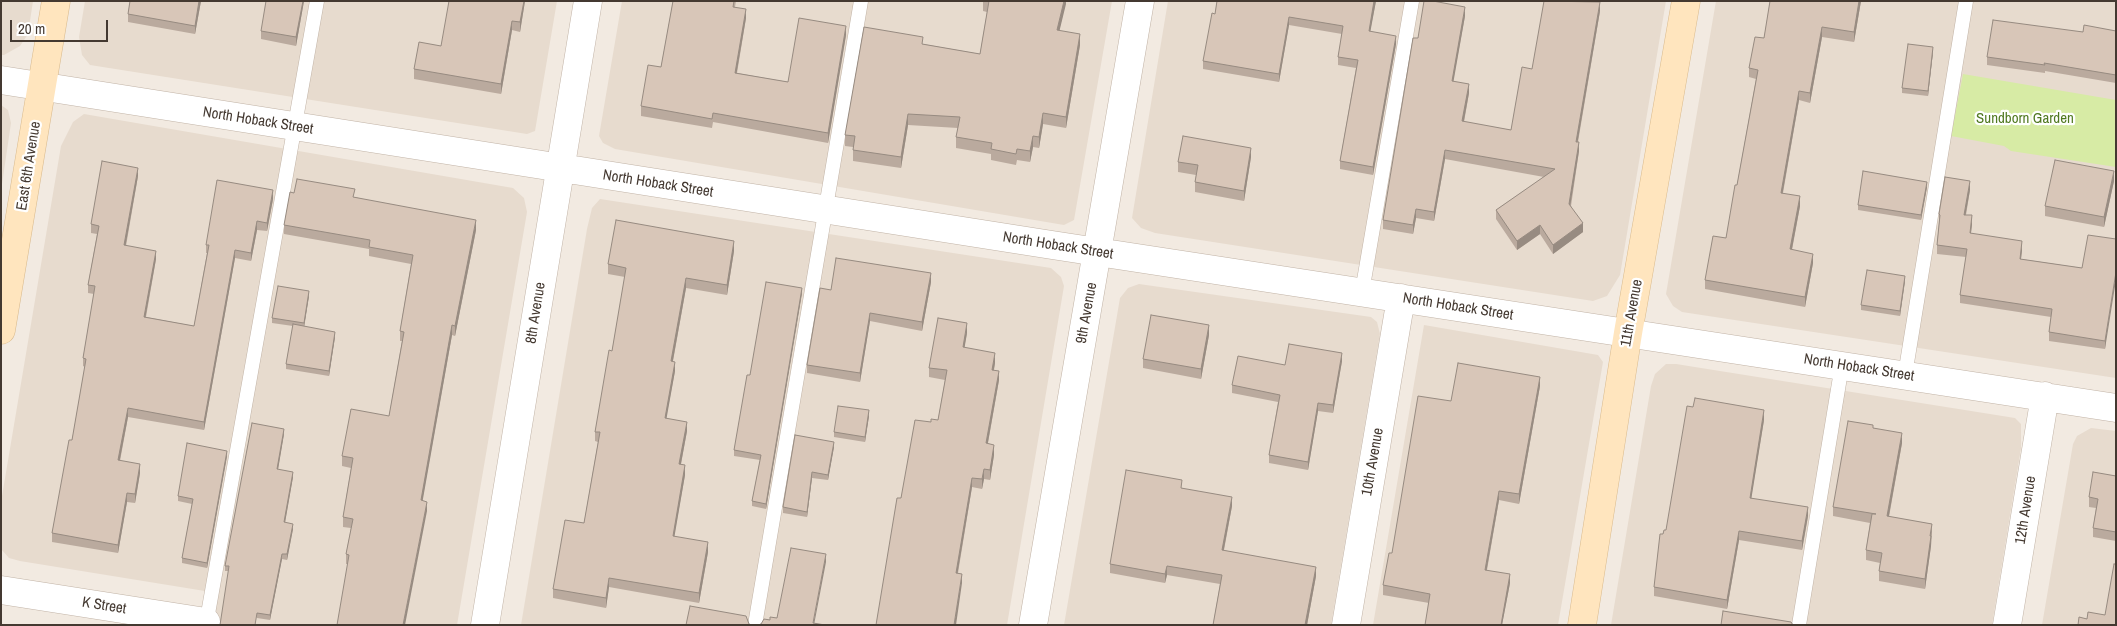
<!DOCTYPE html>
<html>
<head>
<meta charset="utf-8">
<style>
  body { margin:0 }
  #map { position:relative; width:2117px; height:626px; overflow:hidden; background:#f2eae1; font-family:"Archivo Narrow",sans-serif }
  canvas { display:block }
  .frame { position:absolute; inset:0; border:2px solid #443931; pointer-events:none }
  .scale { position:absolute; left:10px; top:20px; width:98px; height:22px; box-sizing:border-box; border:2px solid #443931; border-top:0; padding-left:6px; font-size:15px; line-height:18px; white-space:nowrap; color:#443931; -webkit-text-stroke:4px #fff; paint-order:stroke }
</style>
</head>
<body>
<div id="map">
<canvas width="2117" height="626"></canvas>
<div class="frame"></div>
<div class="scale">20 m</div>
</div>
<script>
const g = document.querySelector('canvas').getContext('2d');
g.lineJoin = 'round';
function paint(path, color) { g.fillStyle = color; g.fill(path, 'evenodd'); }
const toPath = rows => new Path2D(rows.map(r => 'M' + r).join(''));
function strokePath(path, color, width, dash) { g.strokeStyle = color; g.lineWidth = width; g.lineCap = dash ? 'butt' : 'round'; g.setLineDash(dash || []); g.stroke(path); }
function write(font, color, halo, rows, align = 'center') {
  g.font = font + ' "Archivo Narrow",sans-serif'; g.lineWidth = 4.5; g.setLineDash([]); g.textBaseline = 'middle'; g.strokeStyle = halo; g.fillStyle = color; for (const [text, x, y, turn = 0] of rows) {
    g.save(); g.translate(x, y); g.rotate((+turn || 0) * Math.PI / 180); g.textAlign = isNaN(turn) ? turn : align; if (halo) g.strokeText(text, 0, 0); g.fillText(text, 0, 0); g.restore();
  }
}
const residential = toPath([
  [1,1,33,1,28,34,20,46,4,55,1,55],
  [85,1,557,1,535,131,527,134,90,65,82,55,79,37],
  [622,1,1112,1,1074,220,1064,225,615,149,603,143,599,136],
  [1168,1,1666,1,1620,275,1607,296,1593,301,1155,233,1141,228,1132,218],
  [1716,1,2116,1,2116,378,1682,312,1673,306,1666,294],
  [1,105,8,110,11,123,1,191],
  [84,114,513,188,524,198,527,212,457,625,206,625,211,592,20,561,9,558,1,549,1,502,61,146,73,122],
  [600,199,1051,268,1061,277,1064,286,1007,625,521,625,587,229,592,208],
  [1139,284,1371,317,1377,322,1380,334,1331,625,1064,625,1120,298,1128,288],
  [1424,325,1598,355,1603,362,1558,625,1373,625],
  [1666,364,1676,364,2015,418,2021,424,2021,448,1992,625,1611,625,1651,386,1655,374],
  [2091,428,2116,431,2116,625,2042,625,2073,444,2077,436]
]);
const green = toPath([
  [1963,74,2116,100,2116,167,2011,151,2004,146,1951,136]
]);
const lane = toPath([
  [1362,292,1412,1],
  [1905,375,1966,1],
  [206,625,317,1],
  [755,625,861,1],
  [1799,625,1842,365]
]);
const street = toPath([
  [1,80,1052,245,2116,408],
  [1,590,206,622],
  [485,625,588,1],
  [1033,625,1140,1],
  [1346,625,1401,298],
  [2007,625,2045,396]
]);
const secondary = toPath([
  [1,330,56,1],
  [1582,625,1628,333,1686,1]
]);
const wall = toPath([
  [130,1,201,1,195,34,128,22,128,14],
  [304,1,296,46,261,39,261,31],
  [525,1,520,32,512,30,501,94,414,79,414,69,441,46],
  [673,1,736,1,735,7,746,18,737,73,788,82,846,35,828,143,713,122,712,128,641,116,641,106,661,67],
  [983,1,1066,1,1059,31,1080,45,1066,128,1043,124,1039,148,1033,147,1030,162,1017,160,1016,165,991,160,991,154,956,148,956,137,958,128,908,125,901,168,853,161,853,147,845,146,845,135,923,44,980,54,987,12,983,11],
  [1217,1,1376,1,1370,31,1396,44,1373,175,1340,169,1340,161,1356,68,1338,65,1338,57,1342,34,1289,25,1279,82,1203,69,1203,61,1215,14],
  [1770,1,1861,1,1854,42,1822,37,1810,103,1799,100,1783,193,1800,206,1792,250,1813,263,1805,307,1705,289,1705,280,1726,238,1737,185,1756,79,1749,77,1749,68,1764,38],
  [1600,11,1578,142,1579,151,1571,206,1583,232,1553,254,1540,234,1517,250,1496,219,1496,210,1544,177,1445,159,1434,221,1416,218,1413,234,1383,229,1383,220,1418,38,1465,16,1453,81,1469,93,1464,122,1511,130,1532,69],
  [2116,31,2116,83,2045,71,2045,73,1987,65,1987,57,2083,32],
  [1933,52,1928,96,1902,93,1902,88],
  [1251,157,1244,201,1195,192,1195,182,1196,175,1178,172,1178,162],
  [138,176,126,246,156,259,146,317,194,326,207,253,206,253,206,245,273,199,267,231,257,230,251,261,235,258,204,430,128,417,120,461,140,473,135,503,127,502,118,553,52,542,52,533,72,440,85,367,83,366,83,358,94,294,88,293,88,285,97,234,91,233,91,224],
  [2114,181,2104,227,2045,216,2045,206],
  [1927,187,1921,220,1858,210,1858,205],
  [1970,190,1966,215,1972,224,1971,233,2022,250,2021,259,2082,268,2116,239,2105,349,2049,341,2049,332,2051,317,1960,303,1960,295,1966,257,1937,254,1937,245,1939,223,1939,214],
  [355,197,476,230,455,336,452,335,422,501,427,511,347,564,346,564,346,554,351,528,343,527,343,517,351,468,342,466,342,456,389,416,402,341,400,341,400,331,411,264,369,256,369,249,284,234,284,225],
  [734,251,727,295,686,288,673,361,675,371,666,418,687,431,681,464,685,475,674,536,708,552,699,603,609,587,606,608,553,598,553,589,584,523,598,442,595,441,595,432,612,351,625,277,608,274,608,264],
  [1905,281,1900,316,1861,310,1861,305],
  [931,282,922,331,870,321,860,382,807,373,807,365,831,290],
  [802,293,766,509,752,506,752,501,760,460,734,456,734,450,750,375],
  [309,296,304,326,335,337,329,376,286,369,286,364,293,326,272,323,272,318],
  [967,333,964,348,995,363,994,370,999,380,988,443,994,455,990,480,984,479,982,489,972,487,958,573,962,583,901,498,931,422,938,420,945,380,929,377,929,368],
  [1209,335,1201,379,1143,368,1143,359],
  [1342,361,1333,413,1318,411,1308,470,1269,463,1269,455,1278,402,1232,393,1232,385,1285,365],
  [1540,386,1519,504,1499,500,1487,570,1510,583,1502,625,1425,625,1429,603,1383,595,1383,585,1392,553,1451,401],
  [869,416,865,442,834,437,834,432],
  [1764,420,1751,498,1808,516,1802,550,1739,540,1727,609,1654,596,1654,587,1663,534],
  [1873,428,1902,443,1889,517,1932,524,1931,546,1925,589,1879,581,1879,571,1880,563,1866,560,1866,550,1870,523,1833,516,1833,507],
  [284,434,278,470,293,477,285,523,293,529,287,560,282,559,270,620,257,618,228,571,225,571,225,566],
  [834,447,828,480,812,478,807,517,783,513,783,507],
  [227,456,207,568,182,563,182,558,192,504,178,501,178,496],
  [2116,476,2116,541,2093,537,2093,528,2096,508,2089,507,2089,497],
  [1182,488,1232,506,1224,550,1316,576,1307,625,1213,625,1220,584,1167,575,1165,583,1110,573,1110,564]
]);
const shadedWall = toPath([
  [199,1,201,1,195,34,195,26],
  [303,1,304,1,296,46,296,37],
  [524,1,525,1,520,32,520,22],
  [1064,1,1066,1,1066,4,1057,41,1057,30],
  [1374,1,1376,1,1369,39,1369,31],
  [1859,1,1861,1,1854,42,1854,32],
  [1600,2,1600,11,1576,151,1576,142],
  [1465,7,1465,16,1452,90,1452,81],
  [746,9,746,18,735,82,735,73],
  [1289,17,1289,25,1279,82,1279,74],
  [512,21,512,30,501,94,501,84],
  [846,26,846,35,828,143,828,133],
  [1822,27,1822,37,1810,103,1810,93],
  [1080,34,1080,45,1066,128,1066,117],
  [1396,36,1396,44,1373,175,1373,167],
  [1933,47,1933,52,1928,96,1928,91],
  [1469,84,1469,93,1462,131,1462,121],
  [1799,91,1799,100,1781,202,1781,193],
  [1043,113,1043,124,1039,148,1039,137],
  [908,114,908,125,901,168,901,157],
  [1033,136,1033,147,1030,162,1030,151],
  [1579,142,1579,151,1569,213,1569,204],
  [1251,148,1251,157,1244,201,1244,191],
  [1445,150,1445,159,1434,221,1434,212],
  [138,168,138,176,124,254,124,245],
  [2114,171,2114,181,2104,227,2104,217],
  [1970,181,1970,190,1964,223,1964,215],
  [1927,182,1927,187,1921,220,1921,215],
  [273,190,273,199,267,231,267,223],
  [1800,196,1800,206,1790,259,1790,249],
  [1416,209,1416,218,1413,234,1413,225],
  [1972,215,1972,224,1970,241,1970,233],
  [476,220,476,230,455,336,455,326],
  [257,221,257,230,251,261,251,253],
  [1583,223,1583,232,1553,254,1553,245],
  [1540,225,1540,234,1517,250,1517,241],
  [734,241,734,251,727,295,727,285],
  [2022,241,2022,250,2020,267,2020,259],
  [235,250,235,258,204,430,204,422],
  [156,251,156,259,144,325,144,317],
  [1813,254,1813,263,1805,307,1805,297],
  [2116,272,2116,280,2105,349,2105,341],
  [931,273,931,282,922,331,922,322],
  [1905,276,1905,281,1900,316,1900,311],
  [686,278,686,288,671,371,671,361],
  [802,288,802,293,766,509,766,504],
  [309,291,309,296,304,328,304,323],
  [870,313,870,321,860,382,860,373],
  [967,323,967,333,963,357,963,347],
  [452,325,452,335,421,510,421,500],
  [1209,325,1209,335,1201,379,1201,369],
  [335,332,335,337,329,376,329,371],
  [995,353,995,363,992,379,992,370],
  [1342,353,1342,361,1333,413,1333,405],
  [675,362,675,371,665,427,665,418],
  [999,371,999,380,986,453,986,443],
  [1540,377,1540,386,1519,504,1519,494],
  [1318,403,1318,411,1308,470,1308,462],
  [128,408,128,417,118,469,118,460],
  [869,410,869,416,865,442,865,437],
  [1764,410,1764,420,1750,507,1750,498],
  [687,422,687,431,679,474,679,464],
  [284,429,284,434,277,475,277,469],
  [1902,433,1902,443,1887,526,1887,516],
  [834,442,834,447,828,480,828,475],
  [994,445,994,455,990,480,990,470],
  [227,451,227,456,207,568,207,563],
  [140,464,140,473,135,503,135,494],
  [685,465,685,475,673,545,673,536],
  [984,469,984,479,982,489,982,479],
  [293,472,293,477,284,528,284,522],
  [812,472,812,478,807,517,807,512],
  [972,478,972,487,956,582,956,573],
  [1499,491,1499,500,1485,579,1485,570],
  [127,493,127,502,118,553,118,545],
  [1232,497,1232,506,1222,559,1222,550],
  [427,502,427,511,405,625,403,625],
  [1808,507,1808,516,1802,550,1802,541],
  [293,524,293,529,287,560,287,554],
  [1932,524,1931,546,1925,589,1925,579],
  [1739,531,1739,540,1727,609,1727,600],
  [708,542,708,552,699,603,699,593],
  [282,554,282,559,270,620,270,615],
  [826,554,826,562,814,625,813,625],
  [1167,566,1167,575,1165,583,1165,574],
  [1316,567,1316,576,1307,625,1305,625],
  [962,574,962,583,956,625,954,625],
  [1510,574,1510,583,1502,625,1501,625],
  [609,578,609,587,606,608,606,598]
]);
const building = toPath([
  [130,1,199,1,195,26,128,14,130,1],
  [266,1,303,1,296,37,261,31,266,1],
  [449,1,524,1,520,22,512,21,501,84,414,69,419,42,441,46,449,1],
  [673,1,734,1,733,7,746,9,735,73,788,82,799,18,846,26,828,133,713,113,712,119,641,106,648,65,661,67,673,1],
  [989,1,1064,1,1057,30,1080,34,1066,117,1043,113,1039,137,1033,136,1030,151,1017,149,1016,154,991,149,992,143,956,137,960,117,908,114,901,157,853,150,855,136,845,135,864,27,923,37,922,44,980,54,989,1],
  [1217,1,1374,1,1369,31,1396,36,1373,167,1340,161,1358,60,1338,57,1343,26,1289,17,1279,74,1203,61,1212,13,1215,14,1217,1],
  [1424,1,1433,1,1465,7,1452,81,1469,84,1462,121,1511,130,1522,67,1532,69,1544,1,1600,2,1576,142,1579,142,1569,204,1583,223,1553,245,1540,225,1517,241,1496,210,1555,169,1445,150,1434,212,1416,209,1413,225,1383,220,1413,38,1418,38,1424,1],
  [1770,1,1859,1,1854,32,1822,27,1810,93,1799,91,1781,193,1800,196,1790,249,1813,254,1805,297,1705,280,1713,236,1726,238,1735,185,1737,185,1758,70,1749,68,1755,37,1764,38,1770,1],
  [1993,20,2083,32,2084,25,2116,31,2116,75,2044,63,2045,65,1987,57,1993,20],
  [1908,44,1933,47,1928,91,1902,88,1908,44],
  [1183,136,1251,148,1244,191,1195,182,1198,165,1178,162,1183,136],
  [2055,160,2114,171,2104,217,2045,206,2055,160],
  [102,161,138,168,124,245,156,251,144,317,194,326,209,245,206,245,217,180,273,190,267,223,257,221,251,253,235,250,204,422,128,408,118,460,140,464,135,494,127,493,118,545,52,533,69,440,72,440,86,359,83,358,95,286,88,285,99,226,91,224,102,161],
  [1863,171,1927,182,1921,215,1858,205,1863,171],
  [1945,177,1970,181,1964,215,1972,215,1970,233,2022,241,2020,259,2082,268,2088,235,2116,239,2116,272,2105,341,2049,332,2052,309,1960,295,1967,249,1937,245,1940,215,1939,214,1945,177],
  [297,179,355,189,353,197,476,220,455,326,452,325,421,500,427,502,403,625,337,625,349,555,346,554,353,519,343,517,353,458,342,456,351,409,389,416,404,332,400,331,413,255,369,247,370,240,284,225,290,192,294,193,297,179],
  [616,220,734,241,727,285,686,278,671,361,675,362,665,418,687,422,679,464,685,465,673,536,708,542,699,593,609,578,606,598,553,589,565,520,584,523,600,432,595,432,609,350,612,351,626,268,608,264,616,220],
  [836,258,931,273,922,322,870,313,860,373,807,365,820,288,831,290,836,258],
  [1867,270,1905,276,1900,311,1861,305,1867,270],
  [766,282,802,288,766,504,752,501,761,455,734,450,747,375,750,375,766,282],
  [278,286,309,291,304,323,272,318,278,286],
  [1151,315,1209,325,1201,369,1143,359,1151,315],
  [938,318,967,323,963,347,995,353,992,370,999,371,986,443,994,445,990,470,984,469,982,479,972,478,956,573,962,574,954,625,876,625,897,498,901,498,915,420,931,422,931,419,938,420,947,370,929,368,938,318],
  [293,324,335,332,329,371,286,364,293,324],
  [1289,344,1342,353,1333,405,1318,403,1308,462,1269,455,1280,395,1232,385,1238,356,1285,365,1289,344],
  [1458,363,1540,377,1519,494,1499,491,1485,570,1510,574,1501,625,1425,625,1430,594,1383,585,1389,553,1392,553,1418,396,1451,401,1458,363],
  [1695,398,1764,410,1750,498,1808,507,1802,541,1739,531,1727,600,1654,587,1660,534,1663,534,1664,530,1666,530,1687,406,1693,407,1695,398],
  [838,406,869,410,865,437,834,432,838,406],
  [1848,421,1873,425,1873,428,1902,433,1887,516,1932,524,1930,536,1931,536,1925,579,1879,571,1882,553,1866,550,1872,514,1876,514,1833,507,1848,421],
  [252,423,284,429,277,469,293,472,284,522,293,524,287,554,282,554,270,615,257,613,255,625,220,625,229,566,225,566,252,423],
  [795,435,834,442,828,475,812,472,807,512,783,507,795,435],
  [187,443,227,451,207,563,182,558,193,499,178,496,187,443],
  [1126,470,1182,480,1181,488,1232,497,1222,550,1316,567,1305,625,1213,625,1222,575,1167,566,1165,574,1110,564,1126,470],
  [2093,472,2116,476,2116,532,2093,528,2098,499,2089,497,2093,472],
  [791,548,826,554,813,623,825,625,758,625,761,624,764,619,770,620,770,617,777,618,791,548],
  [2114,564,2116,564,2116,625,2078,625,2079,617,2087,619,2088,612,2105,615,2114,564],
  [690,606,746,616,749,624,751,625,686,625,690,606],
  [1723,611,1791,622,1793,625,1721,625,1723,611]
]);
const parkNames = [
  ["Sundborn Garden",2025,119]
];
const streetNames = [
  ["North Hoback Street",258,121,9],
  ["East 6th Avenue",29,166,-81],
  ["North Hoback Street",658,184,9],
  ["North Hoback Street",1058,246,9],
  ["North Hoback Street",1458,307,9],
  ["8th Avenue",536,313,-81],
  ["9th Avenue",1087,313,-80],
  ["11th Avenue",1632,313,-80],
  ["North Hoback Street",1859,368,9],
  ["10th Avenue",1373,462,-80],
  ["12th Avenue",2026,510,-81],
  ["K Street",104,606,9]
];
paint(residential, '#e7dbce');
paint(green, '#d7eba5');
strokePath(lane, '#c1b3a6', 15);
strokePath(street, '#c1b3a6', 29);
strokePath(secondary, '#d9ba8d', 29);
strokePath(lane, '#fff', 14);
strokePath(street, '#fff', 28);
strokePath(secondary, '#ffe5be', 28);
paint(wall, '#baaa9e');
paint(shadedWall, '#978b81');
paint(building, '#d8c6b8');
strokePath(building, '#978b81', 1);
write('15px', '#507921', '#fff', parkNames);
write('15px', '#443931', '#fff', streetNames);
</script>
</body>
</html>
